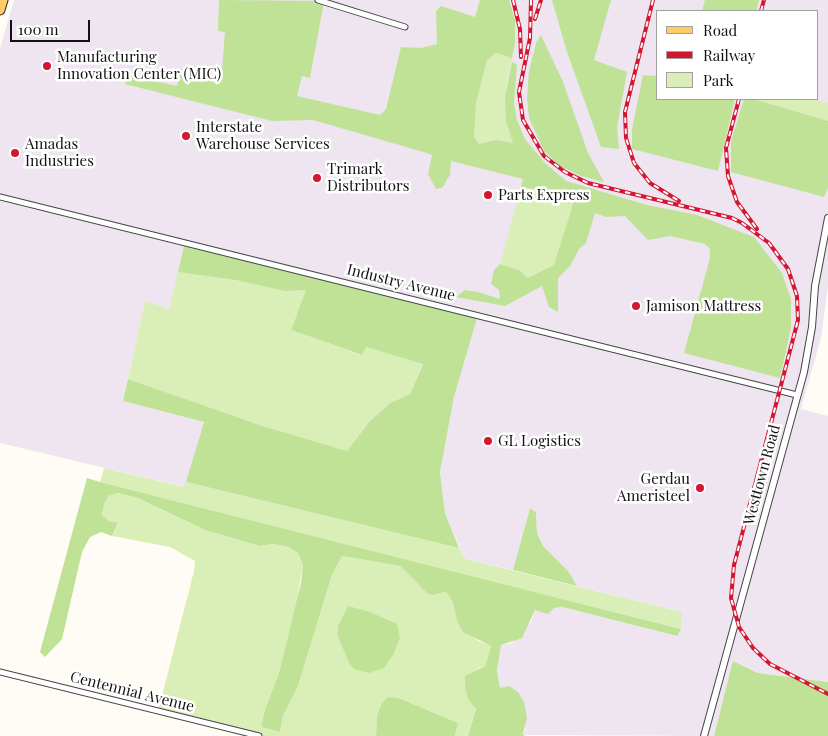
<!DOCTYPE html>
<html>
<head>
<meta charset="utf-8">
<style>
  body { margin:0 }
  #map { position:relative; width:828px; height:736px; overflow:hidden; background:#fffcf5; font-family:"Playfair Display",serif }
  canvas { display:block }
  .legend { position:absolute; left:656px; top:10px; width:162px; height:90px; box-sizing:border-box; background:#fff; border:1px solid #a0a0a0; margin:0; padding:6px 9px; list-style:none; font-size:15px; color:#111 }
  .legend li { display:flex; align-items:center; gap:10px; height:25px }
  .legend b { width:25px; border:1px solid #a0a0a0 }
  .scale { position:absolute; left:10px; top:20px; width:80px; height:22px; box-sizing:border-box; border:2px solid #111; border-top:0; padding-left:6px; font-size:15px; line-height:18px; white-space:nowrap; color:#111; -webkit-text-stroke:4px #fff; paint-order:stroke }
</style>
</head>
<body>
<div id="map">
<canvas width="828" height="736"></canvas>
<ul class="legend">
<li><b style="height:6px;background:#ffcb65"></b>Road</li>
<li><b style="height:6px;background:#d31731"></b>Railway</li>
<li><b style="height:14px;background:#daefb8"></b>Park</li>
</ul>
<div class="scale">100 m</div>
</div>
<script>
const g = document.querySelector('canvas').getContext('2d');
g.lineJoin = 'round';
function paint(path, color) { g.fillStyle = color; g.fill(path, 'evenodd'); }
const toPath = rows => new Path2D(rows.map(r => 'M' + r).join(''));
function strokePath(path, color, width, dash) { g.strokeStyle = color; g.lineWidth = width; g.lineCap = dash ? 'butt' : 'round'; g.setLineDash(dash || []); g.stroke(path); }
function write(font, color, halo, rows, align = 'center') {
  g.font = font + ' "Playfair Display",serif'; g.lineWidth = 5; g.setLineDash([]); g.textBaseline = 'middle'; g.strokeStyle = halo; g.fillStyle = color; for (const [text, x, y, turn = 0] of rows) {
    g.save(); g.translate(x, y); g.rotate((+turn || 0) * Math.PI / 180); g.textAlign = isNaN(turn) ? turn : align; if (halo) g.strokeText(text, 0, 0); g.fillText(text, 0, 0); g.restore();
  }
}
const industrial = toPath([
  [14,0,828,0,828,286,821,338,801,409,828,416,828,682,758,673,734,661,714,736,523,735,526,728,500,689,497,670,501,645,512,643,531,622,535,610,562,607,676,636,682,612,577,586,569,572,543,546,537,533,536,512,530,508,513,570,466,559,461,551,445,513,440,472,454,397,478,315,169,310,145,301,123,401,204,422,185,487,0,443,0,48],
  [657,11,817,11,817,99,657,99]
]);
const green = toPath([
  [496,53,512,58,507,82,506,121,513,143,496,140,479,144,474,137,476,103,487,60],
  [753,99,812,99,828,103,828,121],
  [521,186,575,201,554,265,528,278,519,270,500,264],
  [178,272,236,280,285,291,306,290,291,330,361,355,365,347,423,363,410,394,390,403,369,422,347,451,263,426,128,379,145,301,169,309],
  [104,468,184,487,186,482,459,548,466,559,682,612,681,629,100,482],
  [116,493,138,498,205,530,260,546,274,544,288,547,298,553,303,565,297,601,279,673,265,709,261,727,280,732,283,716,298,686,332,575,342,556,400,566,417,583,433,595,446,592,453,603,457,621,478,641,491,646,485,666,477,669,465,688,468,699,476,708,468,736,455,736,458,723,399,698,388,698,377,716,376,736,259,736,158,711,194,571,195,561,170,547,112,536,118,524,109,521,102,515,104,504,109,496]
]);
const forest = toPath([
  [219,0,324,1,310,78,302,76,297,96,380,115,386,109,401,47,421,48,437,44,436,11,441,6,475,17,480,0,509,0,515,20,515,43,512,58,496,53,487,60,476,103,474,137,479,144,496,140,513,143,506,121,505,98,512,62,517,65,514,103,517,120,525,139,545,163,566,181,647,205,697,215,754,237,782,273,791,299,791,328,780,378,684,353,710,258,710,249,705,244,670,236,648,240,625,216,606,217,595,213,586,243,579,249,570,266,558,278,558,312,549,307,542,286,505,306,456,297,465,290,478,292,500,299,499,290,491,284,494,270,500,264,519,270,528,278,554,265,574,201,521,186,523,179,451,161,450,175,442,188,436,189,428,174,432,155,427,153,313,120,272,121,125,84,126,75,177,86,181,69,221,81,225,32,218,31],
  [552,0,611,0,594,60,627,72,617,127,619,149,601,147,567,52],
  [705,0,759,0,756,11,702,11],
  [541,35,563,82,588,153,604,182,581,176,560,166,544,151,529,118,527,98,529,71,536,43],
  [643,75,657,76,657,99,735,99,718,171,632,149,632,129],
  [744,99,753,99,828,121,828,188,824,197,731,172,731,141],
  [185,242,478,315,454,397,440,472,445,513,459,548,186,482,204,422,123,401,128,379,263,426,347,451,369,422,390,403,410,394,423,364,366,347,362,355,291,330,306,290,285,291,236,280,178,272],
  [87,478,100,482,681,629,677,636,562,607,554,608,548,614,535,610,522,638,501,645,497,670,500,688,509,686,518,692,524,702,527,718,523,734,525,736,468,736,476,709,468,699,465,688,465,676,485,666,491,646,463,632,457,621,453,603,446,592,433,595,427,593,400,566,342,556,332,575,298,686,283,716,280,732,261,727,265,709,279,673,301,583,303,565,298,553,288,547,274,544,260,546,205,530,138,498,117,493,109,496,104,504,102,515,109,521,118,523,112,536,101,532,90,537,82,552,62,639,45,657,40,652],
  [530,508,536,512,537,533,543,546,569,572,577,586,513,570],
  [348,606,370,612,397,624,400,638,393,655,384,668,369,673,354,669,349,663,338,636,338,626],
  [733,661,758,673,828,682,828,736,714,736],
  [388,697,399,698,458,723,455,736,376,736,377,716,382,703]
]);
const minor = toPath([
  [318,0,405,27],
  [0,197,797,395],
  [0,672,259,736]
]);
const tertiary = toPath([
  [704,736,804,372,812,327,815,286,828,218]
]);
const primary = toPath([
  [0,10,3,0]
]);
const rail = toPath([
  [513,0,520,29,521,57],
  [531,0,530,38,519,92,523,120,544,156,565,172,588,183,732,218,742,223,769,243,788,269,797,296,798,320,734,565,731,598,739,627,753,648,770,664,828,694],
  [653,0,625,112,626,138,634,163,650,183,679,201],
  [761,11,764,0],
  [535,19,541,0],
  [739,99,726,148,728,176,737,202,757,229]
]);
const markers = [
  [47,66,5,"#d31731"],
  [186,136,5,"#d31731"],
  [15,153,5,"#d31731"],
  [317,178,5,"#d31731"],
  [488,195,5,"#d31731"],
  [636,306,5,"#d31731"],
  [488,441,5,"#d31731"],
  [700,488,5,"#d31731"]
];
const poiNames = [
  ["Manufacturing",57,57],
  ["Innovation Center (MIC)",57,74],
  ["Interstate",196,127],
  ["Warehouse Services",196,144],
  ["Amadas",25,144],
  ["Industries",25,161],
  ["Trimark",327,169],
  ["Distributors",327,186],
  ["Parts Express",498,195],
  ["Jamison Mattress",646,306],
  ["GL Logistics",498,441],
  ["Gerdau",690,479,"right"],
  ["Ameristeel",690,496,"right"]
];
const streetNames = [
  ["Industry Avenue",401,283,14],
  ["Westtown Road",762,475,-75],
  ["Centennial Avenue",132,692,14]
];
paint(industrial, '#eee5f0');
paint(green, '#daefb8');
paint(forest, '#bfe296');
strokePath(minor, '#444', 7);
strokePath(tertiary, '#444', 8);
strokePath(primary, '#222', 11);
strokePath(minor, '#fff', 5);
strokePath(tertiary, '#fff', 6);
strokePath(primary, '#ffcb65', 9);
strokePath(rail, '#d31731', 4);
strokePath(rail, '#fff', 2, [5.5]);
for (const [x, y, r, color] of markers) { const dot = new Path2D(); dot.arc(x, y, r, 0, 2 * Math.PI); g.fillStyle = color; g.fill(dot); strokePath(dot, '#fff', 2); }
write('15px', '#111', '#fff', poiNames, 'left');
write('15px', '#111', '#fff', streetNames);
</script>
</body>
</html>
